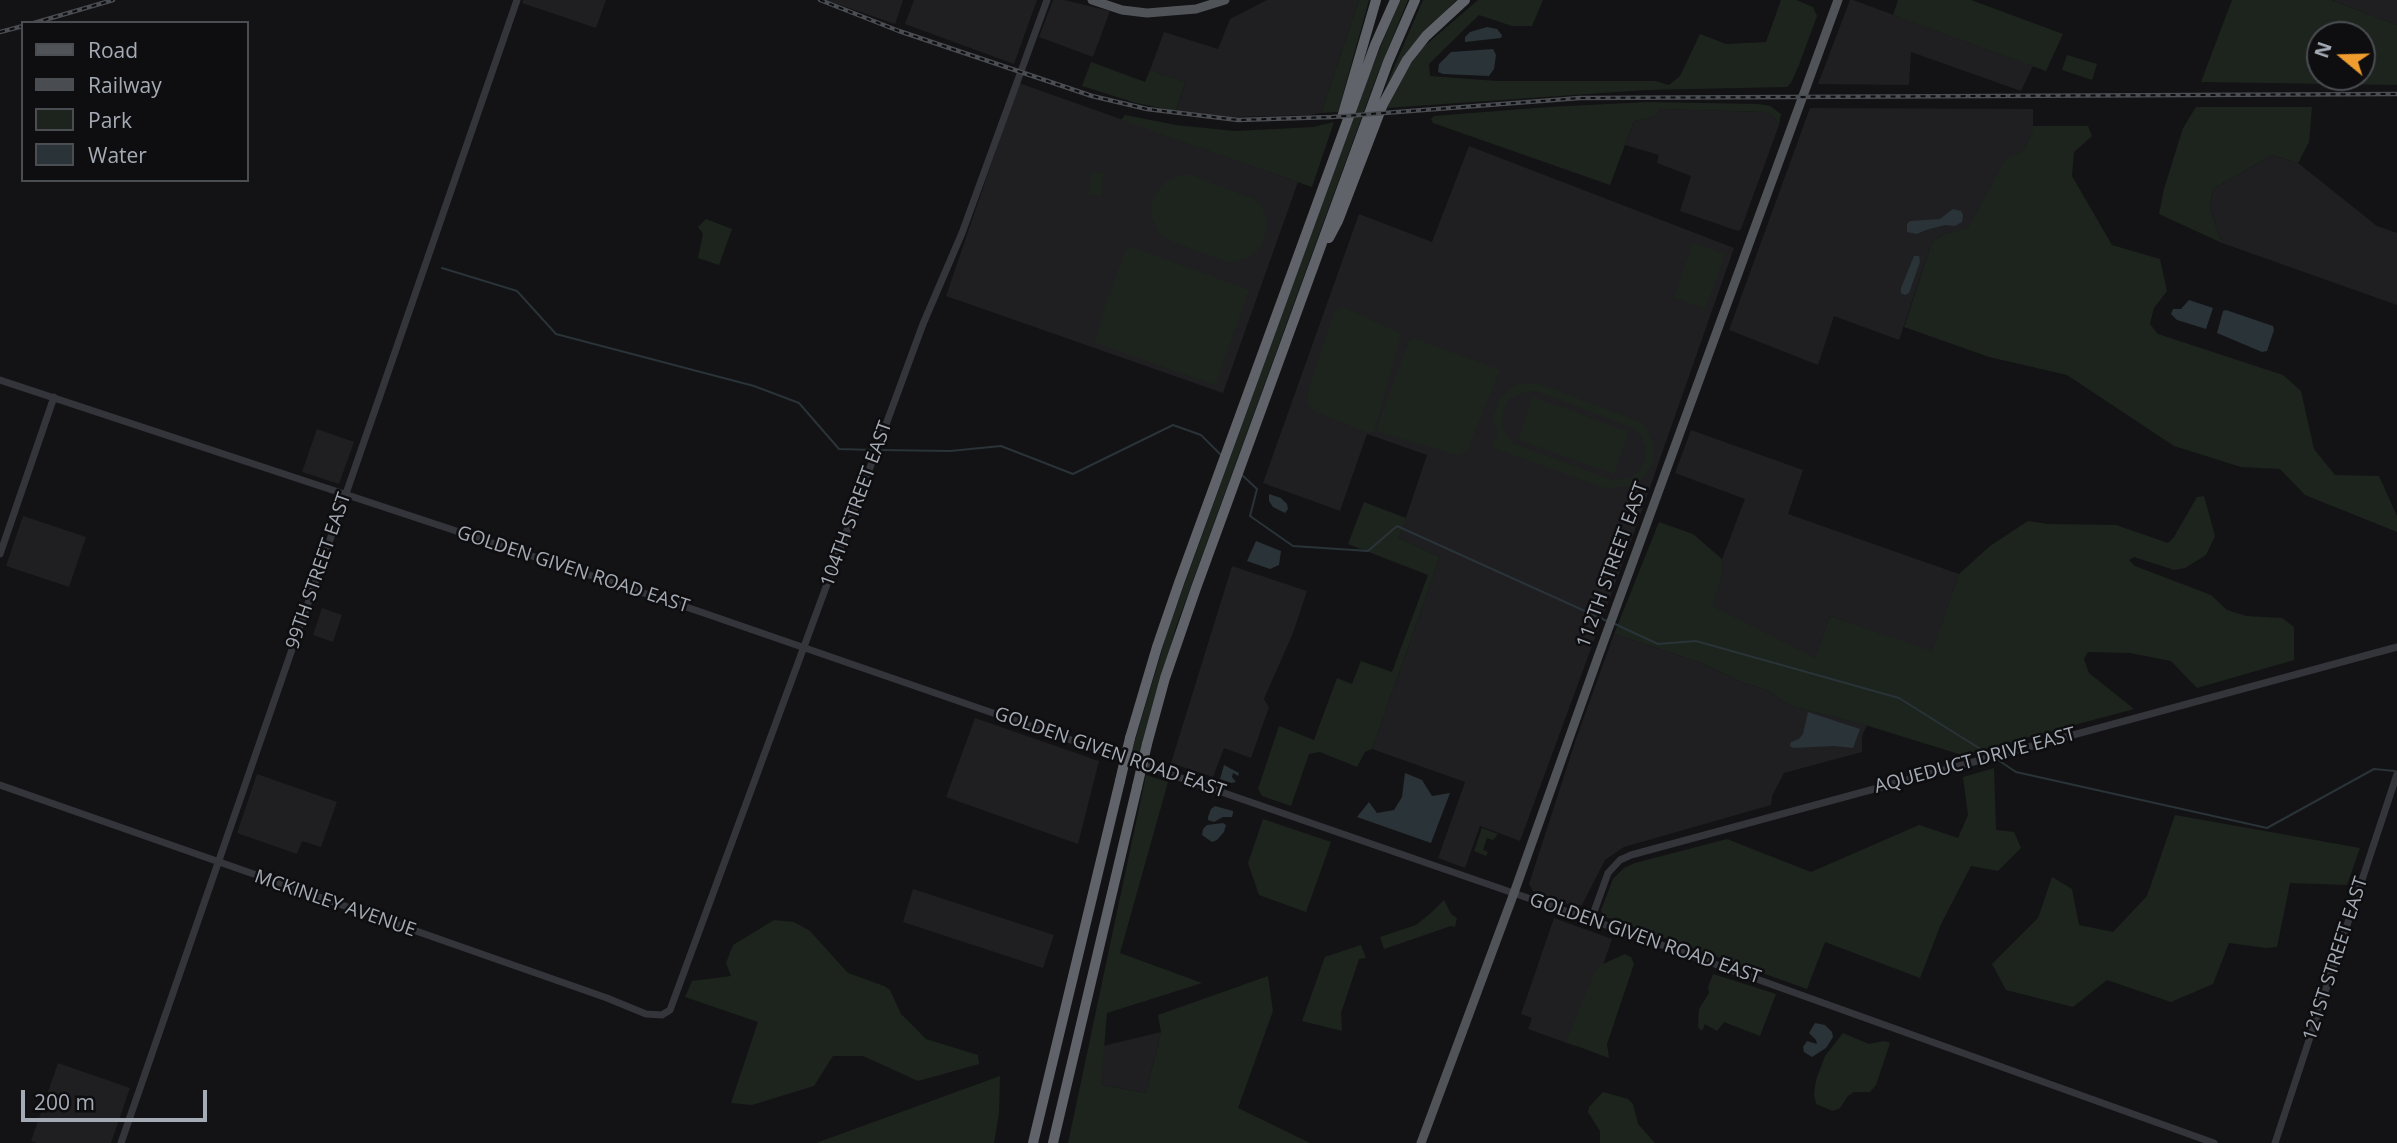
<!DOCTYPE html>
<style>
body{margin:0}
#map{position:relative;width:2397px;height:1143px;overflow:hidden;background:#131315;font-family:"Open Sans",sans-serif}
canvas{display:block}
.legend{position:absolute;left:21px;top:21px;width:228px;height:161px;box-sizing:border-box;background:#0e0e10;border:2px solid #4a4d52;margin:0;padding:9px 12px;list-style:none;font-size:21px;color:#a5abb5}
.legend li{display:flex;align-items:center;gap:14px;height:35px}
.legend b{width:35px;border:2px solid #4a4d52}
.north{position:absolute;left:2306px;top:21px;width:70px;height:70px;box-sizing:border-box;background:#0e0e10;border:2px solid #4a4d52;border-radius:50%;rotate:289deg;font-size:19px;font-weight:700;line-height:28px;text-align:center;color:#a5abb5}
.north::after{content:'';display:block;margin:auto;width:24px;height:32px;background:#f09d2f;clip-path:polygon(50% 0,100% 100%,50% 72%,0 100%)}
.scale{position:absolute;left:21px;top:1090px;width:186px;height:32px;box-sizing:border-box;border:4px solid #a5abb5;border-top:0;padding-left:9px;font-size:21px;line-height:24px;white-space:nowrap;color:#a5abb5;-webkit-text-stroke:5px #0e0e10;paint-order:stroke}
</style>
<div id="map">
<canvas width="2397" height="1143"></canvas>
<ul class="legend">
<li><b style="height:9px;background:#505358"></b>Road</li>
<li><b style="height:9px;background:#494c51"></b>Railway</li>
<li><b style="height:19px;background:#1d241d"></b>Park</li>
<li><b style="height:19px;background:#293338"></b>Water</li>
</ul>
<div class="north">N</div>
<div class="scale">200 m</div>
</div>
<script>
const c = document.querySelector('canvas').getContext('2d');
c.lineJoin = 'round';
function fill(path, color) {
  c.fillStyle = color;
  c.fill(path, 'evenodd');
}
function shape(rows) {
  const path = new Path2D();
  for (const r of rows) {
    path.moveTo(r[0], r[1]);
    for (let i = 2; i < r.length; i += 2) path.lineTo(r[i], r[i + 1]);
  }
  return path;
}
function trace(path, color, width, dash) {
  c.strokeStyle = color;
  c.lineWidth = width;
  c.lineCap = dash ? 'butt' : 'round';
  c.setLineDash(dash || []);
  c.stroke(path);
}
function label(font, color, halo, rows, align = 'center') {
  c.font = font + ' "Open Sans",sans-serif';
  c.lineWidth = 5;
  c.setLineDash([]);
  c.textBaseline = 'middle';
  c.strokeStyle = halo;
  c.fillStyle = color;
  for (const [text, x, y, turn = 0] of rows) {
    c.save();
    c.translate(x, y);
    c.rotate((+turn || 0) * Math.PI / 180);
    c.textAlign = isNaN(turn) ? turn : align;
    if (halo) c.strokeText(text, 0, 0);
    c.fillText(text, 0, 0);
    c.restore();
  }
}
fill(shape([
 [523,0,606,0,596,28,522,3],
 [826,0,903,0,895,24],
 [914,0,1037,0,1014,64,905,24],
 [1053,0,1064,0,1110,11,1093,57,1039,37],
 [1267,0,1359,0,1321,113,1309,115,1232,117,1176,111,1185,84,1150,70,1164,32,1218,49,1230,19],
 [1850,0,1853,0,2033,66,2021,91,1911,52,1909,85,1818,84],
 [2334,0,2397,0,2397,25,2334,1],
 [1019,83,1298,182,1223,393,946,296],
 [1810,108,2033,109,2033,131,2023,151,2005,161,1968,229,1944,234,1932,242,1899,340,1834,316,1818,365,1729,330],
 [1660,109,1767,112,1774,117,1779,125,1741,229,1738,231,1680,211,1691,176,1657,163,1659,155,1625,145,1634,121,1657,116],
 [1469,146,1734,248,1636,527,1520,841,1480,826,1465,868,1438,858,1465,782,1372,749,1440,557,1399,538,1427,455,1367,434,1340,511,1263,483,1359,214,1432,242],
 [2272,155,2298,163,2377,226,2397,233,2397,305,2222,243,2210,209,2213,189],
 [317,429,354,442,339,484,302,472],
 [1691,430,1803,470,1788,514,1959,574,1932,652,1830,616,1815,659,1711,606,1723,574,1722,559,1745,499,1675,473],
 [23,516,86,537,69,587,6,566],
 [1232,566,1307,591,1293,633,1264,699,1269,707,1251,758,1224,748,1213,777,1171,763],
 [322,608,342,615,333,642,313,635],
 [1614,634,1699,662,1744,683,1765,689,1791,706,1867,725,1862,736,1862,752,1784,773,1772,796,1771,805,1624,847,1605,860,1582,905,1572,906,1533,891,1529,884,1576,739],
 [975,718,1099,761,1078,844,946,797],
 [257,774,337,802,321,847,302,841,297,854,237,833],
 [913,889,1054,935,1043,968,903,922],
 [1554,918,1612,939,1575,1046,1528,1029,1532,1018,1521,1014],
 [1161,1032,1146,1093,1101,1085,1103,1046],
 [58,1063,130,1088,111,1143,37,1143,31,1141]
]), '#1f1f22');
fill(shape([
 [1359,0,1369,0,1338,112,1321,113],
 [1400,0,1408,0,1376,78,1176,627,1139,756,1131,754,1168,630,1364,87],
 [1423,0,1456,0,1408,51,1385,88],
 [1478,0,1543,0,1532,26,1512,26,1479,15,1429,64,1430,76,1497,81,1655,81,1669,85,1680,76,1700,34,1726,44,1766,42,1781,0,1796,0,1813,7,1817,16,1799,65,1791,83,1787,87,1646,90,1386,108,1402,77,1421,49],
 [1898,0,1971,0,2063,34,2046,71,1893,15],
 [2232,0,2331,0,2397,25,2397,85,2201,82],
 [2362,35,2362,77,2320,77,2320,35],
 [2067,55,2097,64,2092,80,2062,70],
 [1091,62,1145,82,1150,70,1185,83,1176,111,1136,103,1082,86],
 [1648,102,1758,104,1770,106,1781,114,1779,125,1774,117,1767,112,1660,109,1657,116,1634,121,1610,185,1433,123,1431,119,1434,116,1548,107],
 [2196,107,2312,107,2309,142,2298,163,2272,155,2213,189,2210,209,2222,243,2159,214,2164,189,2183,128],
 [1125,115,1176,125,1235,131,1313,127,1334,122,1312,187,1121,120],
 [2033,126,2088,126,2092,136,2074,152,2072,176,2112,245,2160,259,2167,291,2154,308,2150,324,2158,334,2283,375,2301,391,2314,449,2335,475,2379,476,2397,516,2397,532,2305,495,2280,469,2241,467,2174,446,2067,375,1989,357,1904,327,1932,242,1944,234,1968,228,2005,160,2023,151,2033,131],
 [1091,172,1103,173,1102,195,1089,195],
 [1182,175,1191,175,1253,199,1261,205,1266,218,1266,231,1263,243,1255,253,1247,258,1234,262,1224,261,1166,239,1159,232,1151,215,1153,198,1166,181],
 [706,219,732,229,719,265,698,258,703,234,698,227],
 [1693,243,1725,254,1705,309,1674,297],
 [1129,246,1249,290,1215,385,1095,343,1104,309,1123,256],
 [1343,307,1400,333,1400,338,1374,432,1366,432,1318,413,1307,405,1308,391,1335,312],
 [1414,338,1500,370,1467,450,1457,455,1376,431,1409,341],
 [1532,383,1543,385,1640,422,1648,431,1654,447,1652,464,1646,474,1638,482,1627,487,1604,488,1491,447,1495,438,1498,438,1493,418,1498,402,1510,389,1520,384],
 [1527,391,1540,392,1635,429,1641,435,1646,448,1646,457,1640,470,1629,478,1612,480,1512,443,1502,428,1503,410,1510,398],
 [1533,397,1629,432,1614,474,1518,440],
 [2204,496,2215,536,2206,555,2185,568,2174,570,2134,557,2129,560,2135,566,2211,595,2227,610,2246,616,2282,618,2294,627,2294,660,2197,688,2171,661,2130,653,2088,652,2084,659,2089,673,2134,709,1962,755,1862,724,1791,706,1765,689,1744,683,1699,662,1614,634,1659,522,1693,534,1722,559,1723,574,1712,606,1815,658,1830,616,1932,651,1959,574,1990,546,2028,521,2048,524,2116,525,2168,543,2174,537,2197,497],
 [1364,502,1406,518,1399,538,1440,557,1372,749,1365,752,1357,767,1320,752,1309,754,1291,806,1262,796,1258,789,1279,726,1314,740,1337,678,1352,684,1361,661,1392,672,1428,575,1348,544],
 [1994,768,1996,830,2014,832,2021,848,1998,871,1971,866,1941,924,1920,978,1825,942,1807,989,1603,916,1601,910,1613,879,1624,868,1635,863,1727,839,1811,872,1919,825,1958,838,1968,815,1963,777],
 [1146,775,1168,782,1120,953,1202,983,1107,1013,1101,1085,1146,1093,1161,1032,1158,1015,1268,976,1273,1011,1238,1108,1310,1143,1068,1143],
 [2175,815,2360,848,2347,885,2290,883,2277,947,2266,948,2229,943,2213,984,2171,1002,2107,980,2073,1007,2006,990,1992,964,2038,918,2052,877,2072,889,2079,925,2113,932,2147,896],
 [1263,819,1331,842,1306,912,1259,895,1248,863],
 [1482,828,1498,834,1493,840,1487,838,1483,850,1488,852,1486,856,1474,851],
 [1444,900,1451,914,1457,918,1455,927,1451,926,1384,949,1380,937,1416,925,1431,913],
 [774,920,794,922,810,931,848,973,884,986,890,990,901,1014,926,1039,978,1055,979,1064,918,1081,863,1056,833,1056,814,1086,752,1105,731,1103,758,1022,685,997,692,981,731,976,726,963,733,945],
 [1361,945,1366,958,1359,959,1341,1013,1342,1031,1302,1021,1325,957],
 [1625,954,1631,957,1634,964,1607,1044,1609,1058,1566,1042,1595,972,1603,964],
 [1713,974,1776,994,1760,1036,1724,1022,1717,1031,1705,1024,1702,1031,1698,1027,1699,1009,1709,993,1708,987],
 [1843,1033,1869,1044,1884,1041,1890,1043,1876,1085,1870,1092,1854,1092,1848,1096,1840,1108,1833,1111,1816,1104,1814,1094,1816,1080,1825,1056],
 [1000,1076,999,1113,994,1143,816,1143],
 [1603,1092,1628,1099,1633,1104,1638,1124,1655,1143,1600,1143,1600,1131,1588,1112,1589,1107]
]), '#1d241d');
fill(shape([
 [1487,27,1497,29,1502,35,1501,38,1465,42,1465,37,1470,32],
 [1493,49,1496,55,1494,69,1489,76,1443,74,1438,72,1439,64,1451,52],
 [1953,209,1961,211,1963,215,1962,222,1955,226,1945,225,1926,230,1917,234,1907,232,1907,224,1910,221,1940,219],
 [1914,256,1919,256,1920,262,1909,293,1905,295,1901,293,1901,288],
 [2189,300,2213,308,2206,329,2177,320,2171,314,2173,309,2181,309],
 [2226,310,2273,326,2274,330,2267,351,2262,352,2217,333,2223,311],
 [1269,494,1281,498,1287,504,1288,509,1285,513,1273,507,1269,501],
 [1256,541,1281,551,1279,565,1270,569,1247,561],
 [1808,712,1860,729,1853,748,1834,746,1793,748,1790,746,1791,742,1799,739,1803,734],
 [1224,765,1239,773,1238,776,1233,773,1232,777,1236,782,1231,783,1220,779],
 [1405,773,1422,780,1432,796,1450,793,1431,843,1357,817,1369,802,1377,813,1394,810,1402,797],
 [1215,806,1233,811,1233,813,1232,817,1223,817,1214,822,1208,820,1208,817,1211,809],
 [1223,823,1226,825,1224,832,1217,840,1212,842,1202,835,1203,829,1207,825],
 [1815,1023,1825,1025,1832,1032,1833,1037,1826,1048,1812,1057,1804,1052,1803,1047,1807,1041,1817,1044,1816,1040,1809,1033]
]), '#293338');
trace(shape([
 [442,268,517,291,556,334,754,386,799,403,839,449,874,450],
 [880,450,950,451,1001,446,1073,474,1173,425,1201,435,1222,456],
 [1241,474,1257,489,1250,516,1293,546,1368,551,1397,526,1607,621],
 [1615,624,1658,644,1696,641,1899,698,1990,755],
 [1995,758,2016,772,2267,828,2374,769,2395,771]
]), '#293338', 2);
trace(shape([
 [0,380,698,611,1603,924,2214,1143],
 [0,554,54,397],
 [0,785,607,998,646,1014,662,1015,670,1010,923,324,962,233,1047,0],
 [1591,920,1608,873,1620,860,1631,855,2397,647],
 [121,1143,517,0],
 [2275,1143,2397,774]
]), '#34353a', 7);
trace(shape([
 [1092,0,1122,10,1147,13,1196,9,1225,0],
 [1421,1143,1514,893,1598,657,1838,0]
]), '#505358', 9);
trace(shape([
 [1343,114,1376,0],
 [1329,238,1338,221,1383,104,1407,60,1426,36,1465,0],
 [1130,738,1157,647,1179,583,1375,45,1395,0],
 [1147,744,1165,678,1196,588,1388,62,1415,0],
 [1033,1143,1120,781],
 [1053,1143,1137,787]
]), '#60646a', 10);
const rail = shape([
 [820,0,899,31,1092,96,1147,109,1238,120,1332,117,1580,98,2397,94],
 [34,23,113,0],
 [0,32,23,26]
]);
trace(rail, '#494c51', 4.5);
trace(rail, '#0e0e10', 2, [5]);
trace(shape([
 [1120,781,1130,738],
 [1137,787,1147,744]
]), '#60646a', 10);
label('19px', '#a5abb5', '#0e0e10', [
 ["104TH STREET EAST",857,504,-70],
 ["112TH STREET EAST",1613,565,-70],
 ["GOLDEN GIVEN ROAD EAST",573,570,18],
 ["99TH STREET EAST",319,571,-71],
 ["GOLDEN GIVEN ROAD EAST",1110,753,19],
 ["AQUEDUCT DRIVE EAST",1975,761,-15],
 ["MCKINLEY AVENUE",335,904,19],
 ["GOLDEN GIVEN ROAD EAST",1645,939,19],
 ["121ST STREET EAST",2336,959,-72]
]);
</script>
